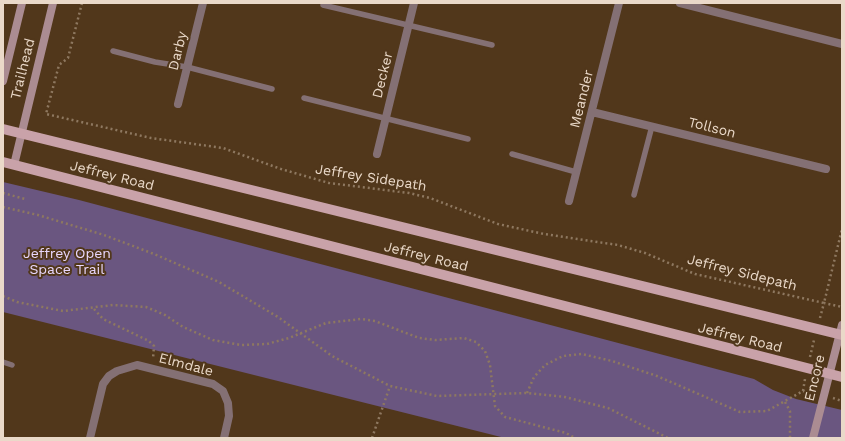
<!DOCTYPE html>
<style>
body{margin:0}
#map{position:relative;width:845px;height:441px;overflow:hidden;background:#51371b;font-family:"Work Sans",sans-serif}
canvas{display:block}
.frame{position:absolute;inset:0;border:4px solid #ead9c9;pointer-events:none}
</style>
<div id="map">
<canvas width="845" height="441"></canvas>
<div class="frame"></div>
</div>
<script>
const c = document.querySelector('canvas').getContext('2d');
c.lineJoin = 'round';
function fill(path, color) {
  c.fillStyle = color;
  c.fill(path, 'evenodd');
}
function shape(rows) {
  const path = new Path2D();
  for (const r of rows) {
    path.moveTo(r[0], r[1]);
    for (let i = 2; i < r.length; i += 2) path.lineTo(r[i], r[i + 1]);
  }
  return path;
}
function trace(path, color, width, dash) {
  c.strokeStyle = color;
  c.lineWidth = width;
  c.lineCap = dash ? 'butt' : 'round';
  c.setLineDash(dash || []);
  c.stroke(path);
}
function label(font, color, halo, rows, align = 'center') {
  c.font = font + ' "Work Sans",sans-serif';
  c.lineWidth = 4;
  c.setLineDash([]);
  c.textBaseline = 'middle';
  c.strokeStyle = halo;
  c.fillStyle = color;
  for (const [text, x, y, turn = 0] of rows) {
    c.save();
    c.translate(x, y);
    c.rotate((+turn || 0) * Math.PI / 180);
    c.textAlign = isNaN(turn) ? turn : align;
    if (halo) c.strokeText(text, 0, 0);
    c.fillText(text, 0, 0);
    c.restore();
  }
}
fill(shape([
 [3,182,79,200,754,379,773,390,796,399,842,410,842,438,505,438,3,312]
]), '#6a5680');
trace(shape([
 [82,3,68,58,59,65,46,114,151,138,223,148,281,169,329,183,409,193,430,198,498,224,544,234,618,245,645,253,695,274,824,303,842,229],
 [3,193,25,199],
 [3,207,38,215,104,235,154,254,219,282,278,317,332,356,390,386,437,396,527,393,565,397,608,408,668,438],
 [3,296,17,302,63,311,113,305,146,307,165,315,183,327,213,340,241,345,267,344,289,338,326,323,361,319,375,321,419,338,435,340,464,338,476,342,485,351,490,365,495,406,505,417,566,433,575,438],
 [94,309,103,319,149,341,154,346,153,359],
 [820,318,824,303,842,307],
 [810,357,814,340],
 [803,391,805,379],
 [803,391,814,394],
 [527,393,534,377,545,365,563,356,582,354,612,361,657,376,740,412,767,411,803,391],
 [833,398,842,401],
 [785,402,790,411,790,438],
 [372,438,390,386]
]), '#8e7860', 2.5, [2, 3]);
trace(shape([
 [323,5,492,45],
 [113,51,155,62,187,67,272,89],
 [304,98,468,139],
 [512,154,576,172],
 [634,195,652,126],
 [3,362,12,365]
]), '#847074', 5.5);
trace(shape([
 [680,3,842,44],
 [178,104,203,3],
 [592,112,826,169],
 [377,154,414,3],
 [569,201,619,3],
 [90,438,103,384,109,376,117,371,137,365,213,384,223,391,228,403,229,416,224,438]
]), '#847074', 8);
trace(shape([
 [3,81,22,3],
 [14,165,53,3],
 [813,438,842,325]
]), '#ab8c92', 8);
trace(shape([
 [3,129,842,335],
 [3,162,842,377]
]), '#c9a2a9', 10);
label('14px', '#ead9c9', '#51371b', [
 ["Darby",178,51,-76],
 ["Trailhead",23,69,-76],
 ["Decker",383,75,-76],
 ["Meander",582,99,-76],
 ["Tollson",712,128,14],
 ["Jeffrey Road",112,176,14],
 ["Jeffrey Sidepath",371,178,9],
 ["Jeffrey Road",426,257,14],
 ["Jeffrey Sidepath",742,273,14],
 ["Jeffrey Road",740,338,14],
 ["Elmdale",186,365,15],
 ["Encore",815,378,-76]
]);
label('14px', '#e8d7fd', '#51371b', [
 ["Jeffrey Open",67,254],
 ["Space Trail",67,270]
]);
</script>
